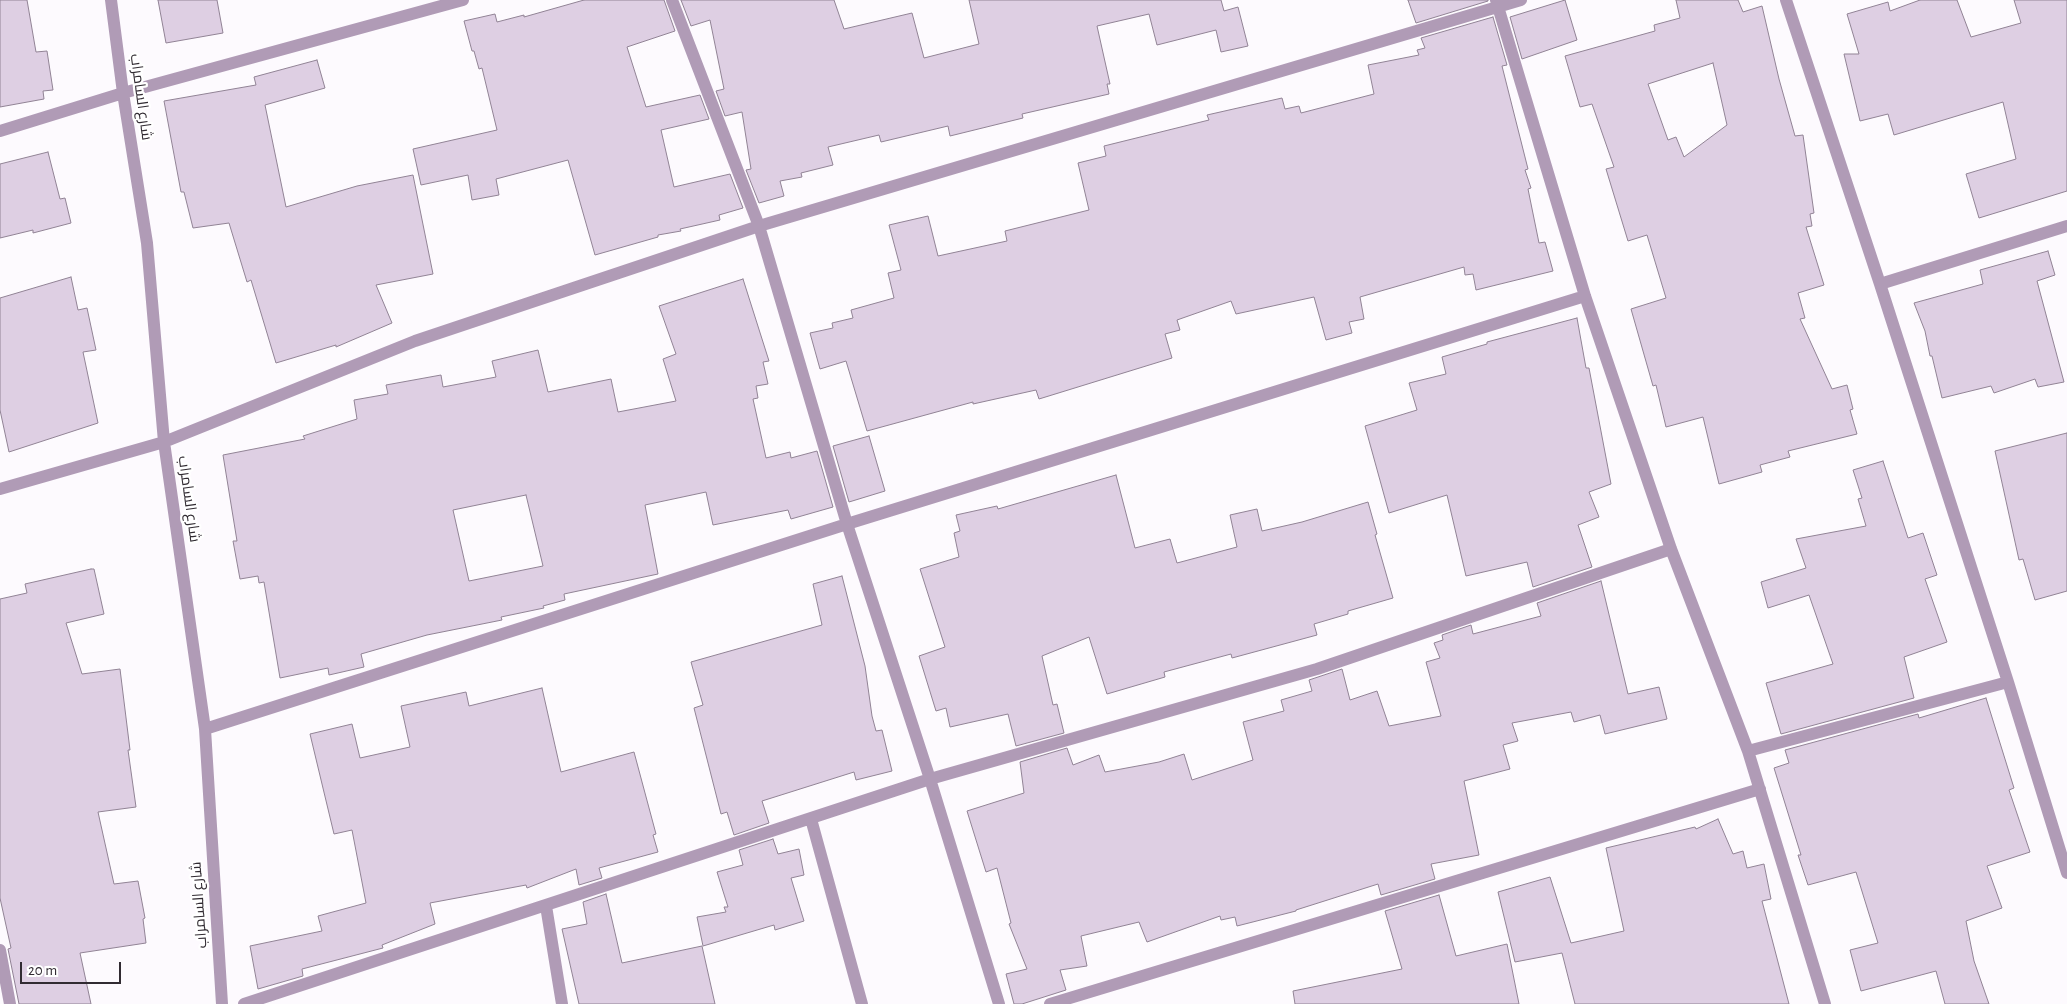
<!DOCTYPE html>
<meta charset="utf-8">
<style>
body{margin:0}
#map{position:relative;width:2067px;height:1004px;overflow:hidden;background:#fdfafe;font-family:"Alegreya Sans",sans-serif}
canvas{display:block}
.scale{position:absolute;left:20px;top:962px;width:101px;height:22px;box-sizing:border-box;border:2px solid #312b32;border-top:0;padding-left:6px;font-size:15px;line-height:18px;white-space:nowrap;color:#312b32;-webkit-text-stroke:4px #fff;paint-order:stroke}
</style>
<div id="map">
<canvas width="2067" height="1004"></canvas>
<div class="scale">20 m</div>
</div>
<script>
const c = document.querySelector('canvas').getContext('2d');
c.lineJoin = 'round';
function fill(path, color) {
  c.fillStyle = color;
  c.fill(path, 'evenodd');
}
function shape(rows) {
  const path = new Path2D();
  for (const r of rows) {
    path.moveTo(r[0], r[1]);
    for (let i = 2; i < r.length; i += 2) path.lineTo(r[i], r[i + 1]);
  }
  return path;
}
function trace(path, color, width, dash) {
  c.strokeStyle = color;
  c.lineWidth = width;
  c.lineCap = dash ? 'butt' : 'round';
  c.setLineDash(dash || []);
  c.stroke(path);
}
function label(font, color, halo, rows, align = 'center') {
  c.font = font + ' "Alegreya Sans",Cairo,sans-serif';
  c.lineWidth = 4.5;
  c.setLineDash([]);
  c.textBaseline = 'middle';
  c.strokeStyle = halo;
  c.fillStyle = color;
  for (const [text, x, y, turn = 0] of rows) {
    c.save();
    c.translate(x, y);
    c.rotate((+turn || 0) * Math.PI / 180);
    c.textAlign = isNaN(turn) ? turn : align;
    if (halo) c.strokeText(text, 0, 0);
    c.fillText(text, 0, 0);
    c.restore();
  }
}
const building = shape([
 [0,0,27,0,36,52,47,51,53,90,43,91,44,99,0,107,0,0],
 [158,0,217,0,223,33,166,43,158,0],
 [584,0,664,0,675,31,627,47,646,107,700,95,709,119,661,130,674,187,730,174,743,208,719,215,720,220,680,229,681,231,658,235,658,237,595,255,568,160,496,179,499,195,472,200,468,175,421,185,413,149,497,130,482,68,479,69,474,51,472,51,464,21,495,14,497,22,524,15,524,17,584,0],
 [681,0,834,0,844,29,912,13,924,58,979,44,969,0,1221,0,1224,11,1238,7,1248,46,1221,52,1216,30,1157,45,1149,14,1097,26,1110,84,1107,84,1109,94,1022,114,1023,118,950,136,948,126,881,142,879,135,828,147,833,165,801,173,802,177,780,181,784,196,759,203,746,170,751,169,742,112,725,116,716,91,724,89,710,20,691,26,681,0],
 [1408,0,1488,0,1488,1,1416,23,1408,0],
 [1565,0,1577,40,1522,59,1510,17,1565,0],
 [1676,0,1738,0,1743,12,1762,6,1779,79,1795,136,1803,135,1814,213,1810,214,1812,226,1806,227,1824,285,1798,293,1805,318,1800,319,1832,389,1847,385,1853,409,1850,410,1857,434,1788,451,1790,457,1760,465,1762,472,1719,484,1703,417,1666,427,1656,385,1653,386,1631,309,1666,298,1647,235,1628,241,1606,169,1614,167,1592,104,1580,107,1565,56,1655,31,1654,25,1680,18,1676,0],
 [1713,63,1727,125,1684,157,1676,137,1668,140,1648,84,1713,63],
 [1920,0,1957,0,1971,37,2021,23,2014,0,2067,0,2067,191,1979,218,1966,174,2016,159,2003,102,1894,135,1888,114,1860,121,1844,54,1859,54,1847,14,1888,2,1890,11,1920,0],
 [1493,17,1507,65,1502,66,1528,169,1525,170,1531,188,1528,189,1539,243,1545,242,1553,271,1476,290,1473,274,1465,275,1464,267,1360,297,1364,319,1349,322,1352,333,1326,340,1314,297,1236,314,1231,301,1177,320,1180,330,1165,334,1172,358,1039,399,1036,390,973,404,973,402,867,431,846,361,820,369,810,333,833,328,832,323,853,318,851,310,894,298,888,273,901,270,889,225,928,216,938,256,1007,241,1005,231,1089,210,1078,163,1106,156,1104,146,1209,120,1207,115,1282,98,1285,109,1299,106,1301,113,1374,94,1368,65,1419,55,1417,50,1425,48,1421,38,1493,17],
 [317,60,325,88,265,105,286,207,357,186,413,175,433,274,376,285,392,323,336,347,336,345,276,363,251,280,247,282,229,223,193,228,184,192,181,192,164,101,256,85,254,77,317,60],
 [48,152,60,199,65,198,71,223,33,233,33,230,0,238,0,164,48,152],
 [2048,251,2055,275,2037,281,2064,382,2038,387,2035,379,1994,393,1991,386,1942,398,1932,356,1930,356,1925,331,1914,303,1983,284,1980,270,2048,251],
 [71,277,78,310,87,308,96,350,83,352,98,423,9,452,0,410,0,298,71,277],
 [743,279,769,361,763,362,768,384,756,386,758,398,753,399,766,458,790,452,791,458,817,451,833,507,791,519,788,510,713,525,706,492,645,505,658,574,564,594,565,600,543,606,544,608,501,617,502,620,427,635,361,654,364,667,329,675,328,668,280,678,264,582,259,583,258,576,240,579,233,541,237,541,223,455,305,439,303,436,357,419,354,400,388,394,386,385,441,375,443,387,496,377,492,361,538,350,548,392,611,379,618,412,676,401,663,359,676,354,659,306,743,279],
 [526,495,543,566,469,581,453,510,526,495],
 [1577,318,1586,368,1589,368,1611,484,1589,492,1599,517,1578,525,1592,567,1533,587,1527,562,1466,576,1447,495,1389,513,1365,426,1417,410,1409,383,1446,374,1442,357,1487,344,1487,342,1577,318],
 [2067,433,2067,591,2035,600,2023,559,2019,560,1995,451,2067,433],
 [869,436,885,491,849,502,833,446,869,436],
 [1883,461,1908,538,1923,533,1937,575,1925,579,1947,642,1904,657,1914,698,1781,734,1766,683,1833,664,1809,595,1768,608,1761,582,1806,568,1796,539,1866,526,1858,499,1862,498,1853,470,1883,461],
 [1116,475,1135,548,1170,539,1177,563,1237,547,1230,515,1257,509,1262,531,1302,522,1368,502,1377,534,1375,535,1393,598,1348,611,1348,614,1314,624,1317,635,1232,658,1231,654,1164,672,1165,677,1107,694,1089,637,1042,656,1053,705,1057,704,1064,733,1016,746,1008,714,950,727,946,708,936,711,919,656,945,647,920,569,959,557,954,533,960,531,956,515,997,506,998,509,1116,475],
 [91,569,94,569,104,614,66,623,82,674,120,669,130,750,128,750,136,807,98,812,114,884,138,881,145,918,143,919,146,943,80,953,91,1004,19,1004,8,949,11,948,0,898,0,599,27,593,25,584,91,569],
 [842,576,865,666,872,716,876,731,882,730,892,771,856,780,854,772,762,801,769,823,734,835,727,812,721,814,694,708,703,705,691,662,822,625,813,584,842,576],
 [1601,581,1628,694,1659,687,1667,719,1605,734,1600,715,1574,722,1571,712,1512,723,1518,741,1503,745,1510,769,1464,781,1479,855,1431,864,1435,879,1381,895,1378,884,1296,910,1296,911,1237,926,1235,917,1221,920,1220,916,1147,942,1139,922,1081,936,1087,966,1060,970,1066,990,1022,1004,1014,1004,1006,974,1027,969,1009,924,1011,923,997,868,986,872,967,811,1024,793,1020,762,1067,748,1073,765,1099,755,1105,772,1159,762,1184,754,1192,780,1253,760,1243,722,1284,711,1281,700,1312,691,1309,680,1342,669,1350,700,1377,691,1389,726,1441,716,1426,662,1440,658,1434,643,1443,640,1442,635,1471,625,1473,634,1541,616,1537,603,1601,581],
 [542,688,561,772,634,752,656,834,653,835,658,852,599,868,602,878,579,885,576,869,527,888,526,885,430,903,435,924,382,945,383,948,302,969,303,976,258,989,250,946,322,931,318,916,366,903,352,830,334,834,310,734,352,724,360,758,410,747,401,706,466,692,469,706,542,688],
 [1986,698,2014,788,2009,790,2030,852,1987,866,2002,908,1966,921,1974,961,1989,1004,1945,1004,1936,971,1861,991,1850,950,1878,943,1856,872,1808,885,1798,855,1801,855,1774,768,1789,763,1785,750,1918,714,1919,718,1986,698],
 [1718,819,1733,854,1743,851,1747,868,1764,864,1771,899,1762,901,1789,1004,1575,1004,1562,953,1515,962,1498,892,1550,877,1571,943,1624,931,1606,848,1695,827,1696,829,1718,819],
 [773,839,778,854,799,849,804,875,791,878,804,921,775,930,774,925,703,946,697,917,726,912,724,907,728,907,717,872,743,865,739,850,773,839],
 [606,894,622,963,702,946,715,1004,579,1004,562,929,587,924,583,902,606,894],
 [1439,895,1456,956,1507,944,1519,1004,1295,1004,1293,991,1402,969,1385,911,1439,895]
]);
fill(building, '#decfe3');
trace(building, '#918395', 1);
trace(shape([
 [111,0,123,93,147,243,164,442,205,729,222,1004],
 [672,0,759,226,847,524,930,779,999,1004],
 [1496,0,1585,296,1671,549,1748,751,1825,1004],
 [1786,0,1880,284,2008,682,2067,873],
 [0,131,123,93,463,0],
 [1880,284,2067,226],
 [0,489,164,442,415,341,759,226,1521,0],
 [205,729,847,524,1585,296],
 [1748,751,2008,682],
 [811,819,862,1004],
 [546,906,562,1004],
 [0,950,10,1004],
 [244,1004,930,779,1317,669,1671,549],
 [1050,1004,1760,789]
]), '#b09bb6', 12);
label('15px', '#312b32', '#fff', [
 ["شارع السامراب",141,97,82],
 ["شارع السامراب",189,499,82],
 ["شارع السامراب",199,905,-94]
]);
</script>
